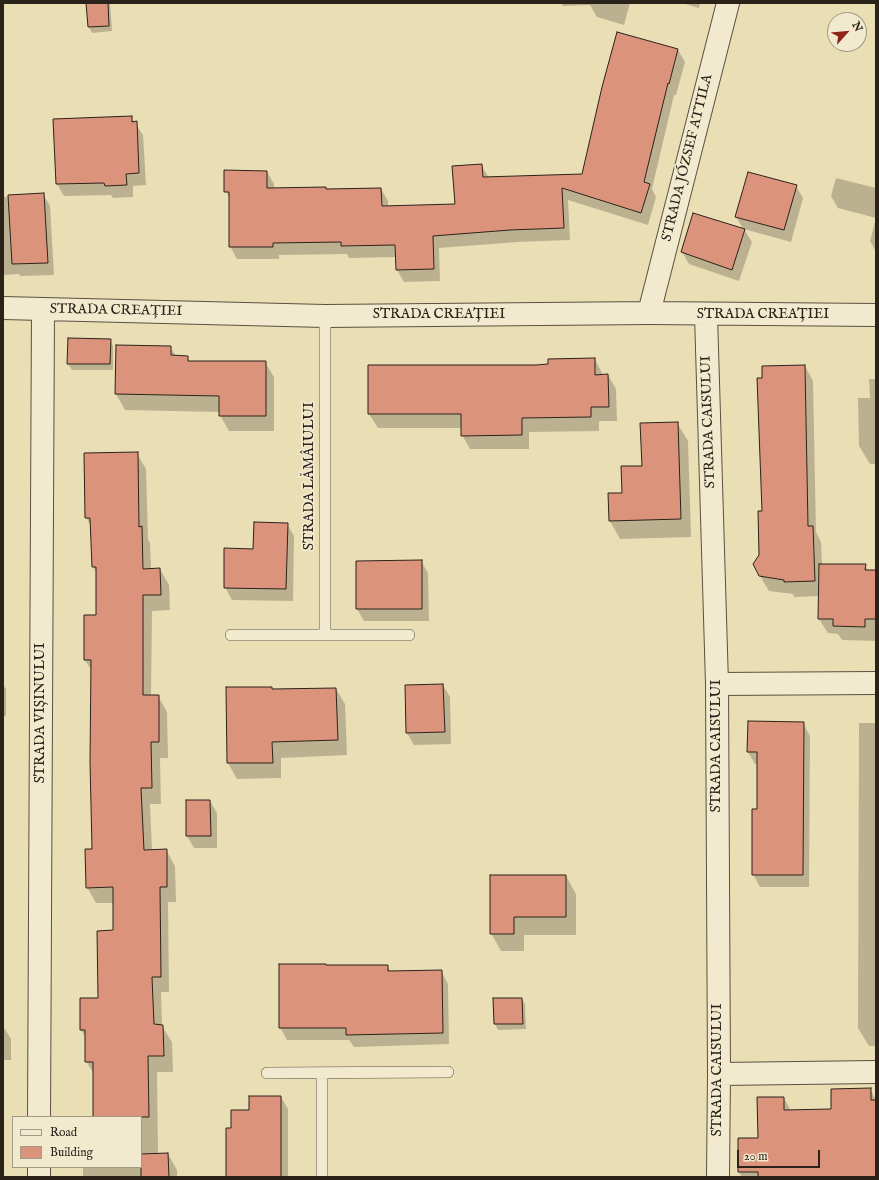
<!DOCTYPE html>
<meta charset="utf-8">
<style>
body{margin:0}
#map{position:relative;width:879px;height:1180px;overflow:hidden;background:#eadeb5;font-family:"IM FELL English",serif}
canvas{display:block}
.frame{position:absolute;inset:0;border:4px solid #2b2219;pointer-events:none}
.legend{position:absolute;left:12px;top:1116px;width:130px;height:52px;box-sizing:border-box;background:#f1eacf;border:1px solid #a29a86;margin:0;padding:5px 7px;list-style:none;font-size:12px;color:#2b2219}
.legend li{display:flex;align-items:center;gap:8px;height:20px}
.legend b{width:20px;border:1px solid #a29a86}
.north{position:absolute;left:827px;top:12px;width:40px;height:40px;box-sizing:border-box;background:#f1eacf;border:1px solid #a29a86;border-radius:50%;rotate:63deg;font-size:11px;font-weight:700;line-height:16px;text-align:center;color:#2b2219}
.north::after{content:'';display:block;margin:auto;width:14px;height:18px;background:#8f2418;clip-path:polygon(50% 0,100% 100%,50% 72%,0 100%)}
.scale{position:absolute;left:737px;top:1150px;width:83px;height:18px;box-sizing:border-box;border:2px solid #2b2219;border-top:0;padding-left:5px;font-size:12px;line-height:14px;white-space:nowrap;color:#2b2219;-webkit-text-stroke:3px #f1eacf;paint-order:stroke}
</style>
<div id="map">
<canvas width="879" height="1180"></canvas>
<div class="frame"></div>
<ul class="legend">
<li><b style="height:5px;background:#f1eacf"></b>Road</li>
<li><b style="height:11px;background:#dc937c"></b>Building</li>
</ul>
<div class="north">N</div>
<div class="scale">20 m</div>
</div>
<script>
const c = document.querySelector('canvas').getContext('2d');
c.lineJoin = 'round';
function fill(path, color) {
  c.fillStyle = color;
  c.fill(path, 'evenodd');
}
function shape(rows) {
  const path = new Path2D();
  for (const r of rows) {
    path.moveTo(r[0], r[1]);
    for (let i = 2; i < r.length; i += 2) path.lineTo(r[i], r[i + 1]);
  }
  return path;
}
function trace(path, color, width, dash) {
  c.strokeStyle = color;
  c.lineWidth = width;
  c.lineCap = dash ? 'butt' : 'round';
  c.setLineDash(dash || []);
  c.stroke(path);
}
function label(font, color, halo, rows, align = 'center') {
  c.font = font + ' "IM FELL English",serif';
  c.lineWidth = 3.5;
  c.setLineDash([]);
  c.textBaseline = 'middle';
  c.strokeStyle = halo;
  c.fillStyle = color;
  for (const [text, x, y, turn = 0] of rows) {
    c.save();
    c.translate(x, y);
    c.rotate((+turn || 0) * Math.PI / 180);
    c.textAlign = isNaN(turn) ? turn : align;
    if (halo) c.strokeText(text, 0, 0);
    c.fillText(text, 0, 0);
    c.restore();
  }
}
fill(shape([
 [87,3,110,3,112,31,92,33,89,27],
 [561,3,630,3,624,25,597,17,590,5,563,6],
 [682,3,700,3,699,8],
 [678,50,685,62,676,95,674,95,652,189,656,197,648,225,568,200,570,240,518,242,439,248,440,281,404,282,397,270,397,257,349,258,347,254,279,255,279,259,237,259,230,246,230,200,226,191,267,172,274,184,274,189,326,188,327,190,381,189,388,201,388,207,456,204,481,165,489,178,582,175],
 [131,117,143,135,146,185,133,186,133,197,113,198,111,195,64,196,57,184,54,120],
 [836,178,876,188,876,252,870,241,876,218,838,208,831,196],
 [796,186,803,198,791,242,744,229,752,242,739,281,689,264,682,252,744,230,736,217],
 [43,194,50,206,54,275,20,276,19,274,3,275,3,197],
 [110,340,113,346,113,370,72,370,68,364],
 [170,347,176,356,187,356,190,362,265,362,274,377,274,431,229,431,220,415,220,412,125,410,116,394],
 [595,359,603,375,608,375,616,389,617,421,599,421,599,431,529,432,529,449,470,449,462,435,462,428,378,428,369,414,369,366,536,366],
 [805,366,813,381,816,532,821,542,822,565,865,565,868,571,876,571,876,641,842,640,838,634,828,633,819,619,819,596,794,597,793,594,769,591,760,576,763,512,758,379,763,379],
 [869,379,876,379,876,464,870,464,859,446,858,398,870,398],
 [677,423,688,441,691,537,620,539,610,521,623,494],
 [137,454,146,469,148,539,150,543,151,569,160,569,169,585,170,610,152,611,151,696,158,696,167,712,168,758,160,758,161,804,150,804,152,850,166,850,175,866,176,902,168,902,169,992,161,992,162,1026,172,1042,173,1072,157,1072,158,1154,168,1154,177,1170,177,1177,83,1177,83,1167,141,1167,141,1117,94,1117,94,1074,86,1061,86,1038,81,1030,99,999,114,931,114,903,96,903,87,887,93,850,92,671,85,660,85,616,97,616,97,574,93,567,92,528,86,517],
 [287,524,294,536,293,601,232,600,225,587,254,550],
 [421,561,428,573,429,621,364,621,357,609,357,562],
 [3,684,6,689,6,716,3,717],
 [443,685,450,697,451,744,414,745,407,733],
 [271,688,273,690,336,689,345,704,347,755,281,758,281,778,237,779,228,763],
 [803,723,810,736,809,887,760,887,753,874,758,810,758,764,755,764,748,752],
 [859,723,876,723,876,1046,869,1046,858,1028],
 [210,801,217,813,217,848,194,848,187,836],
 [566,876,576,894,576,935,524,935,524,951,501,951,491,933],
 [327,966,387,966,391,972,441,971,448,984,449,1044,354,1047,349,1040,287,1040,280,1027],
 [522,999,525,1004,526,1029,498,1030,495,1024],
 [3,1026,11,1039,11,1060,3,1060],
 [870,1089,876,1100,876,1177,742,1177,739,1172,784,1098,791,1111,832,1110],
 [281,1097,288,1109,288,1177,227,1177,232,1129,250,1111]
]), '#0003');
const building = shape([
 [86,3,108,3,109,26,88,27,86,3],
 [617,32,678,49,669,84,668,83,644,182,650,184,641,213,562,188,564,228,510,230,433,236,434,269,396,270,395,245,341,246,341,242,273,243,273,247,229,247,229,192,224,192,224,170,267,171,267,188,326,187,326,189,381,188,382,206,455,204,452,166,482,164,483,177,582,174,602,87,617,32],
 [132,116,132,122,137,121,139,173,126,174,127,185,105,186,104,183,56,184,53,119,132,116],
 [748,172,797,185,784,230,735,217,748,172],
 [44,193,48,263,12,264,8,195,44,193],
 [693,213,745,229,732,270,681,252,693,213],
 [68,338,111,339,110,364,67,364,68,338],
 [116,345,171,346,171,355,188,356,188,361,266,361,266,416,219,416,219,396,115,394,116,345],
 [595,358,595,375,608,374,609,407,591,407,591,417,522,418,522,435,461,436,461,414,368,414,368,365,536,365,548,364,548,359,595,358],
 [805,365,808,526,813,526,815,581,784,582,784,580,759,576,753,564,759,555,758,511,762,511,757,378,762,378,762,366,805,365],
 [678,422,681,519,609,521,608,493,622,493,621,466,642,466,640,423,678,422],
 [138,452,139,527,142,526,143,569,160,568,161,595,143,595,143,695,159,695,159,742,151,742,152,788,141,788,144,850,167,849,167,887,160,887,161,977,152,977,154,1024,163,1025,164,1056,148,1056,149,1117,93,1117,93,1062,85,1062,85,1030,80,1030,80,998,98,998,97,931,113,930,113,887,86,888,85,849,92,849,90,762,91,660,84,660,84,615,96,615,96,567,92,567,90,518,85,518,84,453,138,452],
 [254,522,288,523,286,589,224,588,224,548,253,549,254,522],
 [422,560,422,609,356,609,356,561,422,560],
 [819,564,866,564,865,570,876,570,876,619,865,619,865,627,833,626,833,619,818,619,819,564],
 [443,684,445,732,406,733,405,685,443,684],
 [226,687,272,687,272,689,336,688,338,740,272,742,273,763,227,763,226,687],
 [748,721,804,722,803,875,752,875,752,809,757,809,757,752,747,752,748,721],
 [186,800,210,800,211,836,186,836,186,800],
 [490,875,566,875,566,917,514,917,514,934,490,934,490,875],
 [279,964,326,964,326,965,388,965,388,971,442,970,443,1033,346,1035,346,1028,279,1028,279,964],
 [493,998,522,998,523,1024,494,1024,493,998],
 [871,1088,871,1100,876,1100,876,1177,758,1177,758,1172,738,1172,738,1138,758,1138,757,1097,784,1097,784,1110,831,1109,831,1089,871,1088],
 [249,1096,281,1096,281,1177,226,1177,226,1128,231,1128,231,1110,249,1110,249,1096],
 [168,1153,169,1177,141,1177,141,1154,168,1153]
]);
fill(building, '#dc937c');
trace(building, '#2b2219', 1);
const service = shape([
 [325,316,325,635],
 [231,635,409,635],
 [267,1073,448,1072],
 [322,1073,322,1177]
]);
const minor = shape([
 [3,308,325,316,649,313,876,315],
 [649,313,728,3],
 [706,315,717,684,719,1074,718,1177],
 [717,684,876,683],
 [719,1074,876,1072],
 [39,1117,43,309],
 [39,1177,39,1167]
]);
trace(service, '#5b5140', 12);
trace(minor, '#5b5140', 24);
trace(service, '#f1eacf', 11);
trace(minor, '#f1eacf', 22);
label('14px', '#2b2219', '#f1eacf', [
 ["STRADA JÓZSEF ATTILA",688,158,-76],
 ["STRADA CREAȚIEI",116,311,1],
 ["STRADA CREAȚIEI",439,315],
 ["STRADA CREAȚIEI",763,315],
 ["STRADA CAISULUI",709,422,-92],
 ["STRADA LĂMÂIULUI",310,476,-90],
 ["STRADA VIȘINULUI",41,713,-90],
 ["STRADA CAISULUI",717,746,-90],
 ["STRADA CAISULUI",718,1070,-90]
]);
</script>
